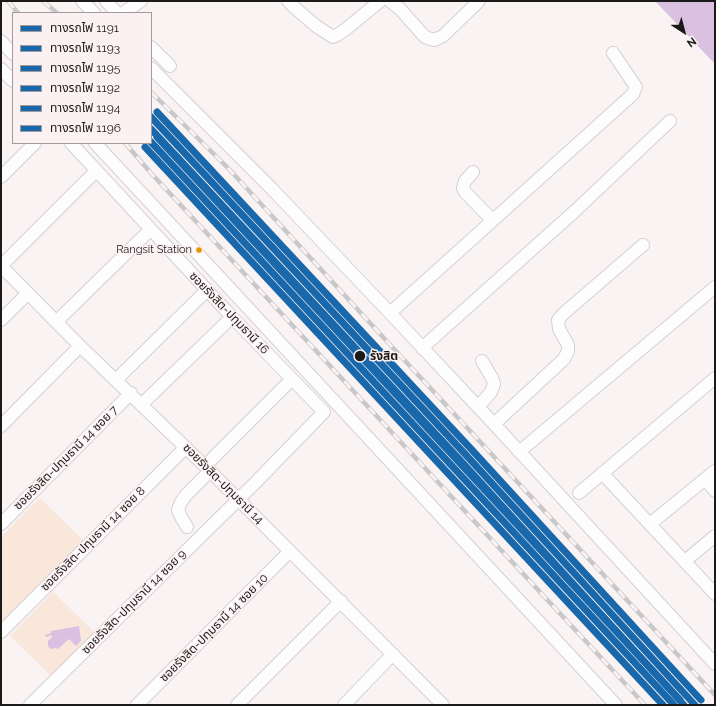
<!DOCTYPE html>
<meta charset="utf-8">
<style>
body{margin:0}
#map{position:relative;width:716px;height:706px;overflow:hidden;background:#f9f3f4;font-family:Raleway,"Noto Sans Thai",sans-serif}
canvas{display:block}
.frame{position:absolute;inset:0;border:2px solid #1c1919;pointer-events:none}
.legend{position:absolute;left:12px;top:12px;width:140px;height:132px;box-sizing:border-box;background:#fbf1f2;border:1px solid #a29b9b;margin:0;padding:5px 7px;list-style:none;font-size:12px;color:#1c1919}
.legend li{display:flex;align-items:center;gap:8px;height:20px}
.legend b{width:20px;border:1px solid #a29b9b}
.north{position:absolute;left:664px;top:12px;width:40px;height:40px;-webkit-text-stroke:3px #fbf1f2;paint-order:stroke;rotate:144deg;font-size:11px;font-weight:700;line-height:16px;text-align:center;color:#1c1919}
.north::after{content:'';display:block;margin:auto;width:14px;height:18px;background:#1c1919;clip-path:polygon(50% 0,100% 100%,50% 72%,0 100%)}
</style>
<div id="map">
<canvas width="716" height="706"></canvas>
<div class="frame"></div>
<ul class="legend">
<li><b style="height:5px;background:#1968ab"></b>ทางรถไฟ 1191</li>
<li><b style="height:5px;background:#1968ab"></b>ทางรถไฟ 1193</li>
<li><b style="height:5px;background:#1968ab"></b>ทางรถไฟ 1195</li>
<li><b style="height:5px;background:#1968ab"></b>ทางรถไฟ 1192</li>
<li><b style="height:5px;background:#1968ab"></b>ทางรถไฟ 1194</li>
<li><b style="height:5px;background:#1968ab"></b>ทางรถไฟ 1196</li>
</ul>
<div class="north">N</div>
</div>
<script>
const c = document.querySelector('canvas').getContext('2d');
c.lineJoin = 'round';
function fill(path, color) {
  c.fillStyle = color;
  c.fill(path, 'evenodd');
}
function shape(rows) {
  const path = new Path2D();
  for (const r of rows) {
    path.moveTo(r[0], r[1]);
    for (let i = 2; i < r.length; i += 2) path.lineTo(r[i], r[i + 1]);
  }
  return path;
}
function trace(path, color, width, dash) {
  c.strokeStyle = color;
  c.lineWidth = width;
  c.lineCap = dash ? 'butt' : 'round';
  c.setLineDash(dash || []);
  c.stroke(path);
}
function label(font, color, halo, rows, align = 'center') {
  c.font = font + ' Raleway,"Noto Sans Thai",sans-serif';
  c.lineWidth = 3;
  c.setLineDash([]);
  c.textBaseline = 'middle';
  c.strokeStyle = halo;
  c.fillStyle = color;
  for (const [text, x, y, turn = 0] of rows) {
    c.save();
    c.translate(x, y);
    c.rotate((+turn || 0) * Math.PI / 180);
    c.textAlign = isNaN(turn) ? turn : align;
    if (halo) c.strokeText(text, 0, 0);
    c.fillText(text, 0, 0);
    c.restore();
  }
}
fill(shape([
 [40,498,84,541,1,625,1,537],
 [53,592,96,634,53,678,10,636]
]), '#f8e7da');
fill(shape([
 [655,1,715,1,715,64],
 [79,626,81,641,76,646,69,639,58,649,56,648,51,649,48,646,48,641,52,637,51,635,46,637,45,635,51,633,51,631]
]), '#dac1e1');
const street = shape([
 [82,1,94,13],
 [106,1,117,13],
 [288,1,295,8,316,26,333,37,337,35,346,29,380,1],
 [390,1,400,9,425,37,434,40,443,36,479,1],
 [123,13,141,1],
 [1,41,13,54],
 [151,47,170,66],
 [151,68,272,189,390,313,494,424,715,664],
 [1,69,13,81],
 [95,143,616,705],
 [96,171,1,266,80,346,210,471,443,705],
 [473,172,465,181,463,188,465,192,492,220],
 [1,177,35,143],
 [390,313,633,94,636,87,613,53],
 [1,320,28,293],
 [56,322,150,230],
 [422,348,575,211,670,121],
 [116,380,207,290],
 [142,404,232,317],
 [478,407,491,392,494,384,492,378,482,361],
 [494,424,564,359,568,351,568,345,559,329,558,320,563,314,643,245],
 [1,426,80,346],
 [519,452,715,287],
 [205,466,292,379],
 [602,473,715,594],
 [705,479,715,491],
 [579,493,715,378],
 [1,524,131,393],
 [650,524,715,471],
 [187,527,181,517,178,510,181,502,186,495,210,471],
 [685,561,715,536],
 [1,632,186,447],
 [30,705,255,483,324,412,232,317,71,143],
 [137,705,290,551],
 [237,705,341,601],
 [344,705,393,654]
]);
trace(street, '#d5d0d1', 14);
trace(street, '#fefdfd', 12);
const rail = shape([
 [8,1,18,13],
 [43,1,57,13],
 [151,92,229,169,382,336,715,695],
 [125,143,150,172,645,705]
]);
trace(rail, '#c9c8c8', 4.5);
trace(rail, '#fbf1f2', 3, [9]);
trace(shape([
 [151,117,466,455,695,705]
]), '#1968ab', 7);
trace(shape([
 [151,129,460,460,684,705]
]), '#1968ab', 7);
trace(shape([
 [157,112,472,450,701,700]
]), '#1968ab', 7);
trace(shape([
 [151,142,674,705]
]), '#1968ab', 7);
trace(shape([
 [145,147,663,705]
]), '#1968ab', 7);
trace(shape([
 [157,137,680,700]
]), '#1968ab', 7);
for (const [x, y, r, color] of [
 [199,250,3.5,"#e19802"],
 [360,356,6,"#1c1919"]
]) {
  const dot = new Path2D();
  dot.arc(x, y, r, 0, 2 * Math.PI);
  c.fillStyle = color;
  c.fill(dot);
  trace(dot, '#fbf1f2', 1.5);
}
label('11px', '#1c1919', '#fbf1f2', [
 ["Rangsit Station",192,250]
], 'right');
label('12px', '#1c1919', '#fbf1f2', [
 ["ซอยรังสิต-ปทุมธานี 16",229,313,46],
 ["ซอยรังสิต-ปทุมธานี 14 ซอย 7",66,458,-45],
 ["ซอยรังสิต-ปทุมธานี 14",223,484,45],
 ["ซอยรังสิต-ปทุมธานี 14 ซอย 8",93,539,-45],
 ["ซอยรังสิต-ปทุมธานี 14 ซอย 9",134,602,-45],
 ["ซอยรังสิต-ปทุมธานี 14 ซอย 10",214,628,-45]
]);
label('bold 12px', '#1c1919', '#fbf1f2', [
 ["รังสิต",370,356]
], 'left');
</script>
